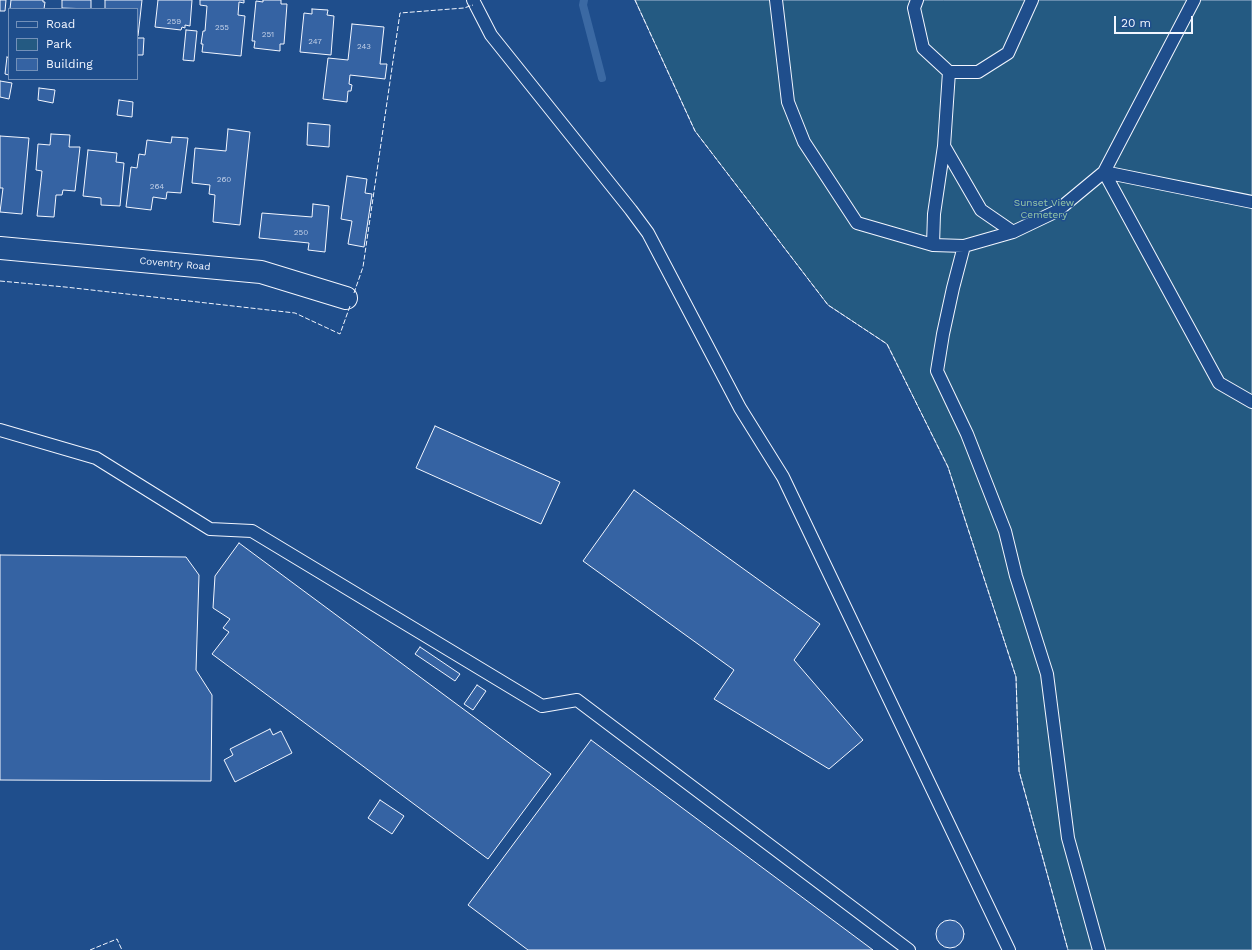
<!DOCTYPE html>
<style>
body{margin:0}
#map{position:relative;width:1252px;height:950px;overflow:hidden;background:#1f4e8c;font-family:"Work Sans",sans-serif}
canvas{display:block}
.legend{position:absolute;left:8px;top:8px;width:130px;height:72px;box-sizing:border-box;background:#1f4e8c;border:1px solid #7391ba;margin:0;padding:5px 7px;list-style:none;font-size:12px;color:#f2f6ff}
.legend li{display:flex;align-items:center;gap:8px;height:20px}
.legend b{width:20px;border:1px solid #7391ba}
.scale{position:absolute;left:1114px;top:16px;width:79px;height:18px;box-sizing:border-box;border:2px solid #f2f6ff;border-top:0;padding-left:5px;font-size:12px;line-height:14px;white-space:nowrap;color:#f2f6ff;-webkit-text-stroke:3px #1f4e8c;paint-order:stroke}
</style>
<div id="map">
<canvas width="1252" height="950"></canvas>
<ul class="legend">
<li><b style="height:5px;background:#1f4e8c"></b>Road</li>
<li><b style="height:11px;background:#245a82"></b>Park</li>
<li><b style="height:11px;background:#3563a3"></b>Building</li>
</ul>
<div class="scale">20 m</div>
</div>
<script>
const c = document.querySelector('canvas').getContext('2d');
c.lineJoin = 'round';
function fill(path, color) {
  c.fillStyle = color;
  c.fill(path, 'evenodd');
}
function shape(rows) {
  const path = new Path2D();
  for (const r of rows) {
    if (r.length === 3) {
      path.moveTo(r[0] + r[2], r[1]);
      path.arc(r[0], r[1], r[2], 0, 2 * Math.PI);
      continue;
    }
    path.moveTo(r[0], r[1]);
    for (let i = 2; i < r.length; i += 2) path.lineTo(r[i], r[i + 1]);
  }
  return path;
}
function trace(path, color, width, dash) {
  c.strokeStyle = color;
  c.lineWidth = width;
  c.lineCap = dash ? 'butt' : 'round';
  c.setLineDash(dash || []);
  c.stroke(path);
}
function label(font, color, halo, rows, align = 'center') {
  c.font = font + ' "Work Sans",sans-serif';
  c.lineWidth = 3;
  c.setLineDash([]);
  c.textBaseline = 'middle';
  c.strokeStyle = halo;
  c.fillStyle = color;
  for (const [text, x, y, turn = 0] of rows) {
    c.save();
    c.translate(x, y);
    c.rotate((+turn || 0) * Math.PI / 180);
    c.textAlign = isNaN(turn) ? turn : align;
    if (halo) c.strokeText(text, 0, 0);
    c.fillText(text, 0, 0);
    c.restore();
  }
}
const green = shape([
 [635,0,1252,0,1252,950,1068,950,1019,771,1016,677,948,467,887,344,828,305,695,131,635,0]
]);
fill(green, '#245a82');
trace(green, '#a8bbd7', 1);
trace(shape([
 [584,0,583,5,602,78]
]), '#3b69a3', 8);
const building = shape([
 [0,0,6,0,5,11,0,11,0,0],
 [11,0,43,0,43,2,45,2,44,9,10,9,11,0],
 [62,0,91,0,91,9,62,8,62,0],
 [105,0,142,0,138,36,137,36,137,9,105,9,105,0],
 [158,0,192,0,190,26,185,25,185,28,182,27,181,30,155,27,158,0],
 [200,0,244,0,244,3,239,2,238,15,245,16,241,56,202,52,203,44,201,44,203,31,205,31,207,6,200,5,200,0],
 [263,0,281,0,281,4,287,4,284,44,280,44,280,51,254,48,255,41,252,41,256,1,263,2,263,0],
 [312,9,328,10,327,15,334,16,331,55,300,52,304,13,312,14,312,9],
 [352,24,384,27,380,64,387,64,385,79,350,75,349,84,352,85,351,91,348,91,347,102,323,99,328,58,348,60,352,24],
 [186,30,197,31,194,61,183,60,186,30],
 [137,38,144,38,143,55,137,55,137,38],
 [7,57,9,58,9,75,5,74,7,57],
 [0,81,12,83,9,99,0,97,0,81],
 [39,88,55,90,53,103,38,100,39,88],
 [119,100,133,102,132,117,117,115,119,100],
 [308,123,330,125,329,147,307,145,308,123],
 [228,129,250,132,240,225,213,222,215,195,209,194,210,185,192,183,195,148,226,151,228,129],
 [51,134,70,135,69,147,80,147,75,191,63,190,62,195,56,195,54,217,37,216,42,171,36,170,38,144,50,145,51,134],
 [0,136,29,138,22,214,0,212,3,188,0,188,0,136],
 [172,137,188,138,181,193,167,192,166,199,153,197,151,210,126,207,131,167,137,168,139,154,145,155,147,140,171,143,172,137],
 [88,150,117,153,116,162,124,163,120,206,101,205,101,198,83,196,88,150],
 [347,176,367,179,365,193,372,194,364,247,348,244,352,221,341,219,347,176],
 [313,204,329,206,325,252,308,250,309,243,259,238,262,213,312,217,313,204],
 [435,426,560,482,541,524,416,468,435,426],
 [634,490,820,624,794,660,863,740,829,769,714,699,734,670,583,561,634,490],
 [239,543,551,774,488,859,212,654,229,632,223,628,230,619,213,608,215,576,239,543],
 [0,555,186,557,199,575,196,670,212,695,211,781,0,780,0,555],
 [420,647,460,674,455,681,415,654,420,647],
 [477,685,486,691,473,710,464,704,477,685],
 [270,729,273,735,281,731,292,753,235,782,224,760,233,755,230,749,270,729],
 [591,740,873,950,528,950,468,905,591,740],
 [380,800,404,816,392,834,368,818,380,800],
 [950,934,14]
]);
fill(building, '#3563a3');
trace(building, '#f2f6ff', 1);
const service = shape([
 [473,0,491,35,631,210,648,233,740,408,783,477,1009,950],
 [776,0,788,102,804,142,857,223,933,245,964,246,1013,232,1057,211,1104,172,1194,0],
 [917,0,914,8,923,48,949,72,978,72,1008,53,1032,0],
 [949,72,944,146,981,210,1013,232],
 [1104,172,1219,383,1252,402],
 [1104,172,1252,202],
 [933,245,934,214,944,146],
 [964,246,953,288,943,334,937,371,967,434,1005,531,1016,576,1047,674,1068,838,1099,950],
 [0,430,96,458,210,529,252,531,542,706,577,700,909,950]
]);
const minor = shape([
 [0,248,261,272,346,298]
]);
trace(service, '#f2f6ff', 14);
trace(minor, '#f2f6ff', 24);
trace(service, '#1f4e8c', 12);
trace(minor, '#1f4e8c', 22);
trace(shape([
 [635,0,695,131,828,305,887,344,948,467,1016,677,1019,771,1068,950],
 [0,281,65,287,295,313,340,334,350,306],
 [354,293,363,267,400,13,464,8,473,5],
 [90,950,117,939,122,950]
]), '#f2f6ff', 1, [5, 2]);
label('8px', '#c3d1e8', null, [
 ["259",174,22],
 ["255",222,28],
 ["251",268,35],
 ["247",315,42],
 ["243",364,47],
 ["260",224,180],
 ["264",157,187],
 ["250",301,233]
]);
label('10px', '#97c8a6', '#1f4e8c', [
 ["Sunset View",1044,203],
 ["Cemetery",1044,215]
]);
label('10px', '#f2f6ff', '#1f4e8c', [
 ["Coventry Road",175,264,5]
]);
</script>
